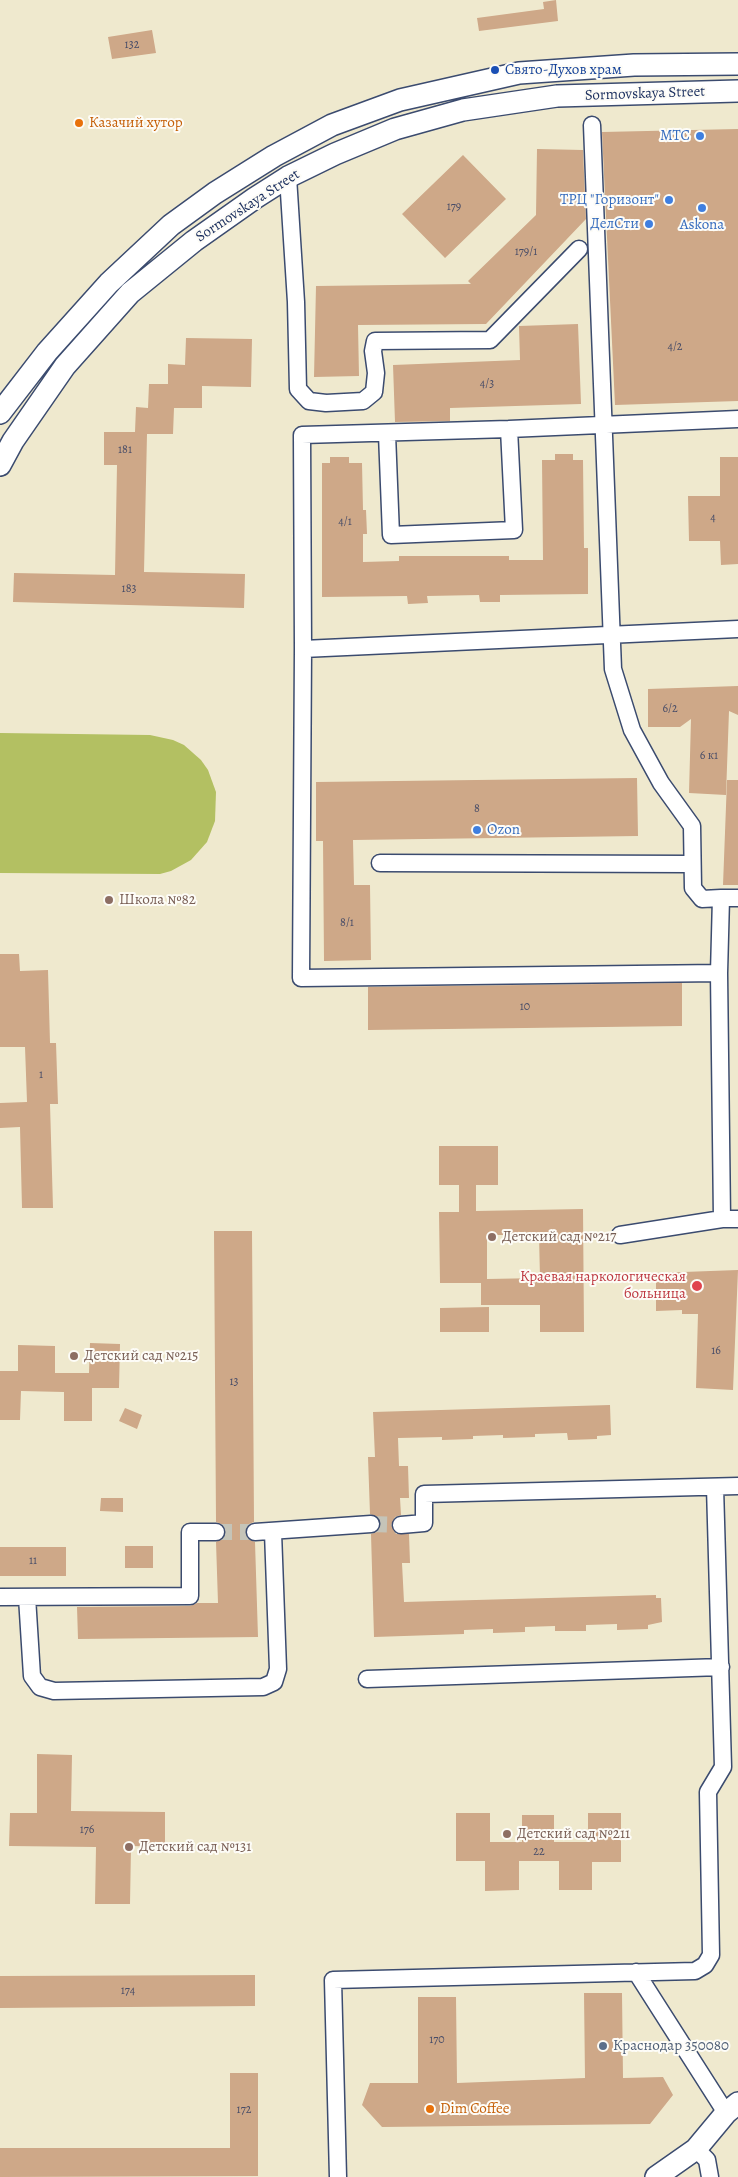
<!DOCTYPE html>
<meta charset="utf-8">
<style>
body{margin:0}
canvas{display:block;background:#efe9ce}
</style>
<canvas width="738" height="2177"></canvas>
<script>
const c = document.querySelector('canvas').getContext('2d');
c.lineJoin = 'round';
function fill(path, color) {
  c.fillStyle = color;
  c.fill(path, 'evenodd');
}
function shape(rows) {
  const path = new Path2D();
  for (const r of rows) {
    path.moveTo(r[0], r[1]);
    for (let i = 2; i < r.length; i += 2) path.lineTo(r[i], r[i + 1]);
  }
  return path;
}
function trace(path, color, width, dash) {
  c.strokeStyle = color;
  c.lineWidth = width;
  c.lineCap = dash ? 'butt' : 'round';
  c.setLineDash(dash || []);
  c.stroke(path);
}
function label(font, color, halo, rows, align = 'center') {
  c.font = font + ' Alegreya,serif';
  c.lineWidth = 4;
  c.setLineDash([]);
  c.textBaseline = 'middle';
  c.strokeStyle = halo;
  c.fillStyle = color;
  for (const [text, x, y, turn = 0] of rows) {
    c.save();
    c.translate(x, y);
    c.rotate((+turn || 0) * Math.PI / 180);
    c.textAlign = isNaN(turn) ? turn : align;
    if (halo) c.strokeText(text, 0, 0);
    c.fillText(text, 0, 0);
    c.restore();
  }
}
fill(shape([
 [0,733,150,735,173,740,184,745,201,760,208,770,216,792,215,821,207,842,191,860,171,871,160,874,0,873]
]), '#b3c062');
fill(shape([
 [556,0,558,21,479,31,477,18,544,9,543,2],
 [152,30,156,53,112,59,108,37],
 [738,129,738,401,615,405,602,132],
 [537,149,583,150,586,219,486,324,358,325,359,376,314,377,316,286,471,284,468,281,536,215],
 [463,155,506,199,445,258,402,214],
 [578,324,581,404,450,408,450,421,395,422,393,365,520,360,519,326],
 [186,338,252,339,251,387,202,386,202,408,174,408,173,434,147,434,144,572,245,574,244,608,13,602,14,573,115,575,117,465,104,465,104,432,135,432,136,407,148,408,149,384,168,384,168,364,185,365],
 [555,454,573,454,573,460,583,460,584,548,588,548,588,594,500,595,500,602,480,602,479,595,427,596,428,603,408,604,407,596,322,597,322,463,330,463,330,457,349,457,349,463,362,463,363,510,366,510,367,534,363,534,363,562,399,561,399,556,509,556,509,560,543,560,542,460,555,460],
 [720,457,738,457,738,564,721,565,720,541,689,541,688,496,720,496],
 [738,686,738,715,729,711,726,795,689,793,691,719,680,727,648,727,648,689],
 [637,778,638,836,353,840,354,885,370,885,371,960,324,961,323,841,316,841,316,782],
 [727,780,738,780,738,885,723,885],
 [0,954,19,954,20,971,48,970,50,1043,56,1043,58,1104,50,1104,53,1208,22,1208,20,1127,0,1128,0,1103,27,1102,25,1047,0,1047],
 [682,983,682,1026,368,1030,368,987],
 [439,1146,498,1146,498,1185,476,1185,476,1211,583,1209,584,1332,540,1332,540,1305,481,1305,481,1283,440,1283,439,1212,459,1212,459,1185,439,1185],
 [487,1235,539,1235,540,1278,487,1279],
 [214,1231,252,1231,254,1522,249,1524,245,1532,247,1538,255,1542,258,1637,78,1639,77,1607,190,1606,197,1603,218,1603,216,1542,224,1537,226,1532,221,1524,216,1522],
 [738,1270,733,1390,696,1388,698,1314,682,1314,682,1310,656,1311,656,1273],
 [489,1307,489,1332,440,1332,440,1308],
 [90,1343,120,1344,119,1388,92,1388,92,1421,64,1421,64,1392,21,1391,20,1420,0,1420,0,1371,18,1371,18,1345,55,1346,55,1373,89,1373],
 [610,1405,611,1435,597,1436,597,1439,568,1440,567,1433,535,1434,535,1437,503,1438,503,1435,473,1436,473,1439,442,1440,442,1437,398,1438,399,1466,408,1466,409,1498,400,1498,401,1515,395,1517,391,1525,396,1534,409,1534,410,1563,402,1563,404,1602,656,1595,656,1598,661,1598,662,1622,648,1625,648,1629,617,1630,617,1624,586,1625,586,1631,555,1631,555,1626,525,1627,525,1632,493,1633,493,1629,464,1630,464,1634,374,1637,371,1534,377,1532,381,1524,379,1518,370,1514,368,1457,375,1457,373,1412],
 [125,1408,142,1415,137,1429,119,1421],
 [101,1498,123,1498,123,1512,100,1511],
 [125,1546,153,1546,153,1568,125,1568],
 [0,1547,66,1547,66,1576,0,1576],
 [37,1754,72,1755,71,1811,165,1812,165,1847,131,1846,130,1904,95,1904,96,1847,9,1846,10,1813,37,1813],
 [456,1813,490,1813,490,1842,522,1842,522,1815,554,1815,554,1842,588,1842,588,1813,621,1813,621,1862,592,1862,592,1890,559,1890,559,1861,519,1861,519,1890,485,1891,485,1861,456,1861],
 [255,1975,255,2006,0,2008,0,1976],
 [584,1993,622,1993,623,2078,663,2077,673,2095,650,2124,382,2127,362,2105,370,2083,418,2083,418,1997,456,1997,457,2083,585,2078],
 [230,2073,258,2073,258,2176,0,2177,0,2148,230,2148]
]), '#cea888');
trace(shape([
 [371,1524,401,1525],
 [216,1532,255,1532]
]), '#c5c4b8', 16, [16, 8]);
const minor = shape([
 [592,125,613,669,632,730,661,783,692,826,693,888,702,899,721,898,719,973,722,1219],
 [288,177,296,302,298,389,309,401,326,403,363,401,374,392,376,373,373,351,375,341,490,340,579,249],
 [738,419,509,429,302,435,303,649,738,629],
 [387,434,391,535,514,530,509,429],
 [303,649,301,978,719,973],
 [380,863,691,864],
 [721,898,738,898],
 [620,1235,722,1219,738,1219],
 [401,1525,424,1523,424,1494,738,1486],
 [255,1532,371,1524],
 [0,1597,190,1596,190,1532,216,1532],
 [27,1597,32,1676,40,1687,54,1691,263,1687,274,1682,278,1669,273,1532],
 [367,1679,721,1667],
 [636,1972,726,2113],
 [696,2149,707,2160,710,2177],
 [338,2177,333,1980,695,1971,705,1965,711,1955,708,1792,723,1767,715,1487]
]);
const major = shape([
 [0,413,47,352,109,283,171,225,215,193,274,156,332,125,400,100,519,73,634,65,738,64],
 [0,465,13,441,65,366,130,293,194,241,255,198,288,177,335,154,395,129,463,110,557,96,738,91],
 [656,2177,696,2149,726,2113,738,2103]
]);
trace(minor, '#3b4b6f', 19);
trace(major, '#3b4b6f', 24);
trace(minor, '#fff', 16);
trace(major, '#fff', 21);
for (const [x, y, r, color] of [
 [495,70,5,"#1a4fb4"],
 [79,123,5,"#e8710a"],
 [700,136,5,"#3f7fe0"],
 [669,200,5,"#3f7fe0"],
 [702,208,5,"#3f7fe0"],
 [649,224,5,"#3f7fe0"],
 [477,830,5,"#3f7fe0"],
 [109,900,5,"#8d6e63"],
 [492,1237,5,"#8d6e63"],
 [697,1286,6,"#e0444e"],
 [74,1356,5,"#8d6e63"],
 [507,1834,5,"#8d6e63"],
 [129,1847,5,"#8d6e63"],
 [603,2046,5,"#5c6f8a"],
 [430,2109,5,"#e8710a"]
]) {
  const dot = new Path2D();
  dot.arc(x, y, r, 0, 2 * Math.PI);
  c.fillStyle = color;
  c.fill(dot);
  trace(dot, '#fdfcf7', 2);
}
label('12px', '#484d68', null, [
 ["132",132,45],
 ["179",454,207],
 ["179/1",526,252],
 ["4/2",675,347],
 ["4/3",487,384],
 ["181",125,450],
 ["4",713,518],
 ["4/1",345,522],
 ["183",129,589],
 ["6/2",670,709],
 ["6 к1",709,756],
 ["8",477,809],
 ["8/1",347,923],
 ["10",525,1007],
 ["1",41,1075],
 ["16",716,1351],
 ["13",234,1382],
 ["11",33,1561],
 ["176",87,1830],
 ["22",539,1852],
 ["174",128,1991],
 ["170",437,2040],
 ["172",244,2110]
]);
label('15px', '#164399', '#fdfcf7', [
 ["Свято-Духов храм",505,70]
], 'left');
label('15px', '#1b2f5e', '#fdfcf7', [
 ["Sormovskaya Street",645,94,-2],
 ["Sormovskaya Street",248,206,-33]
]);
label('15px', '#c56008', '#fdfcf7', [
 ["Казачий хутор",89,123],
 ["Dim Coffee",440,2109]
], 'left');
label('15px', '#366cbe', '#fdfcf7', [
 ["МТС",690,136],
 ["ТРЦ \"Горизонт\"",659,200],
 ["ДелСти",639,224],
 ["Askona",702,225,"center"],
 ["Ozon",487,830,"left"]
], 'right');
label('15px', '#785e54', '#fdfcf7', [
 ["Школа №82",119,900],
 ["Детский сад №217",502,1237],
 ["Детский сад №215",84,1356],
 ["Детский сад №211",517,1834],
 ["Детский сад №131",139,1847]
], 'left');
label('15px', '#be3a42', '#fdfcf7', [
 ["Краевая наркологическая",686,1277],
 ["больница",686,1294]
], 'right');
label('15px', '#4e5e75', '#fdfcf7', [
 ["Краснодар 350080",613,2046]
], 'left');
</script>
